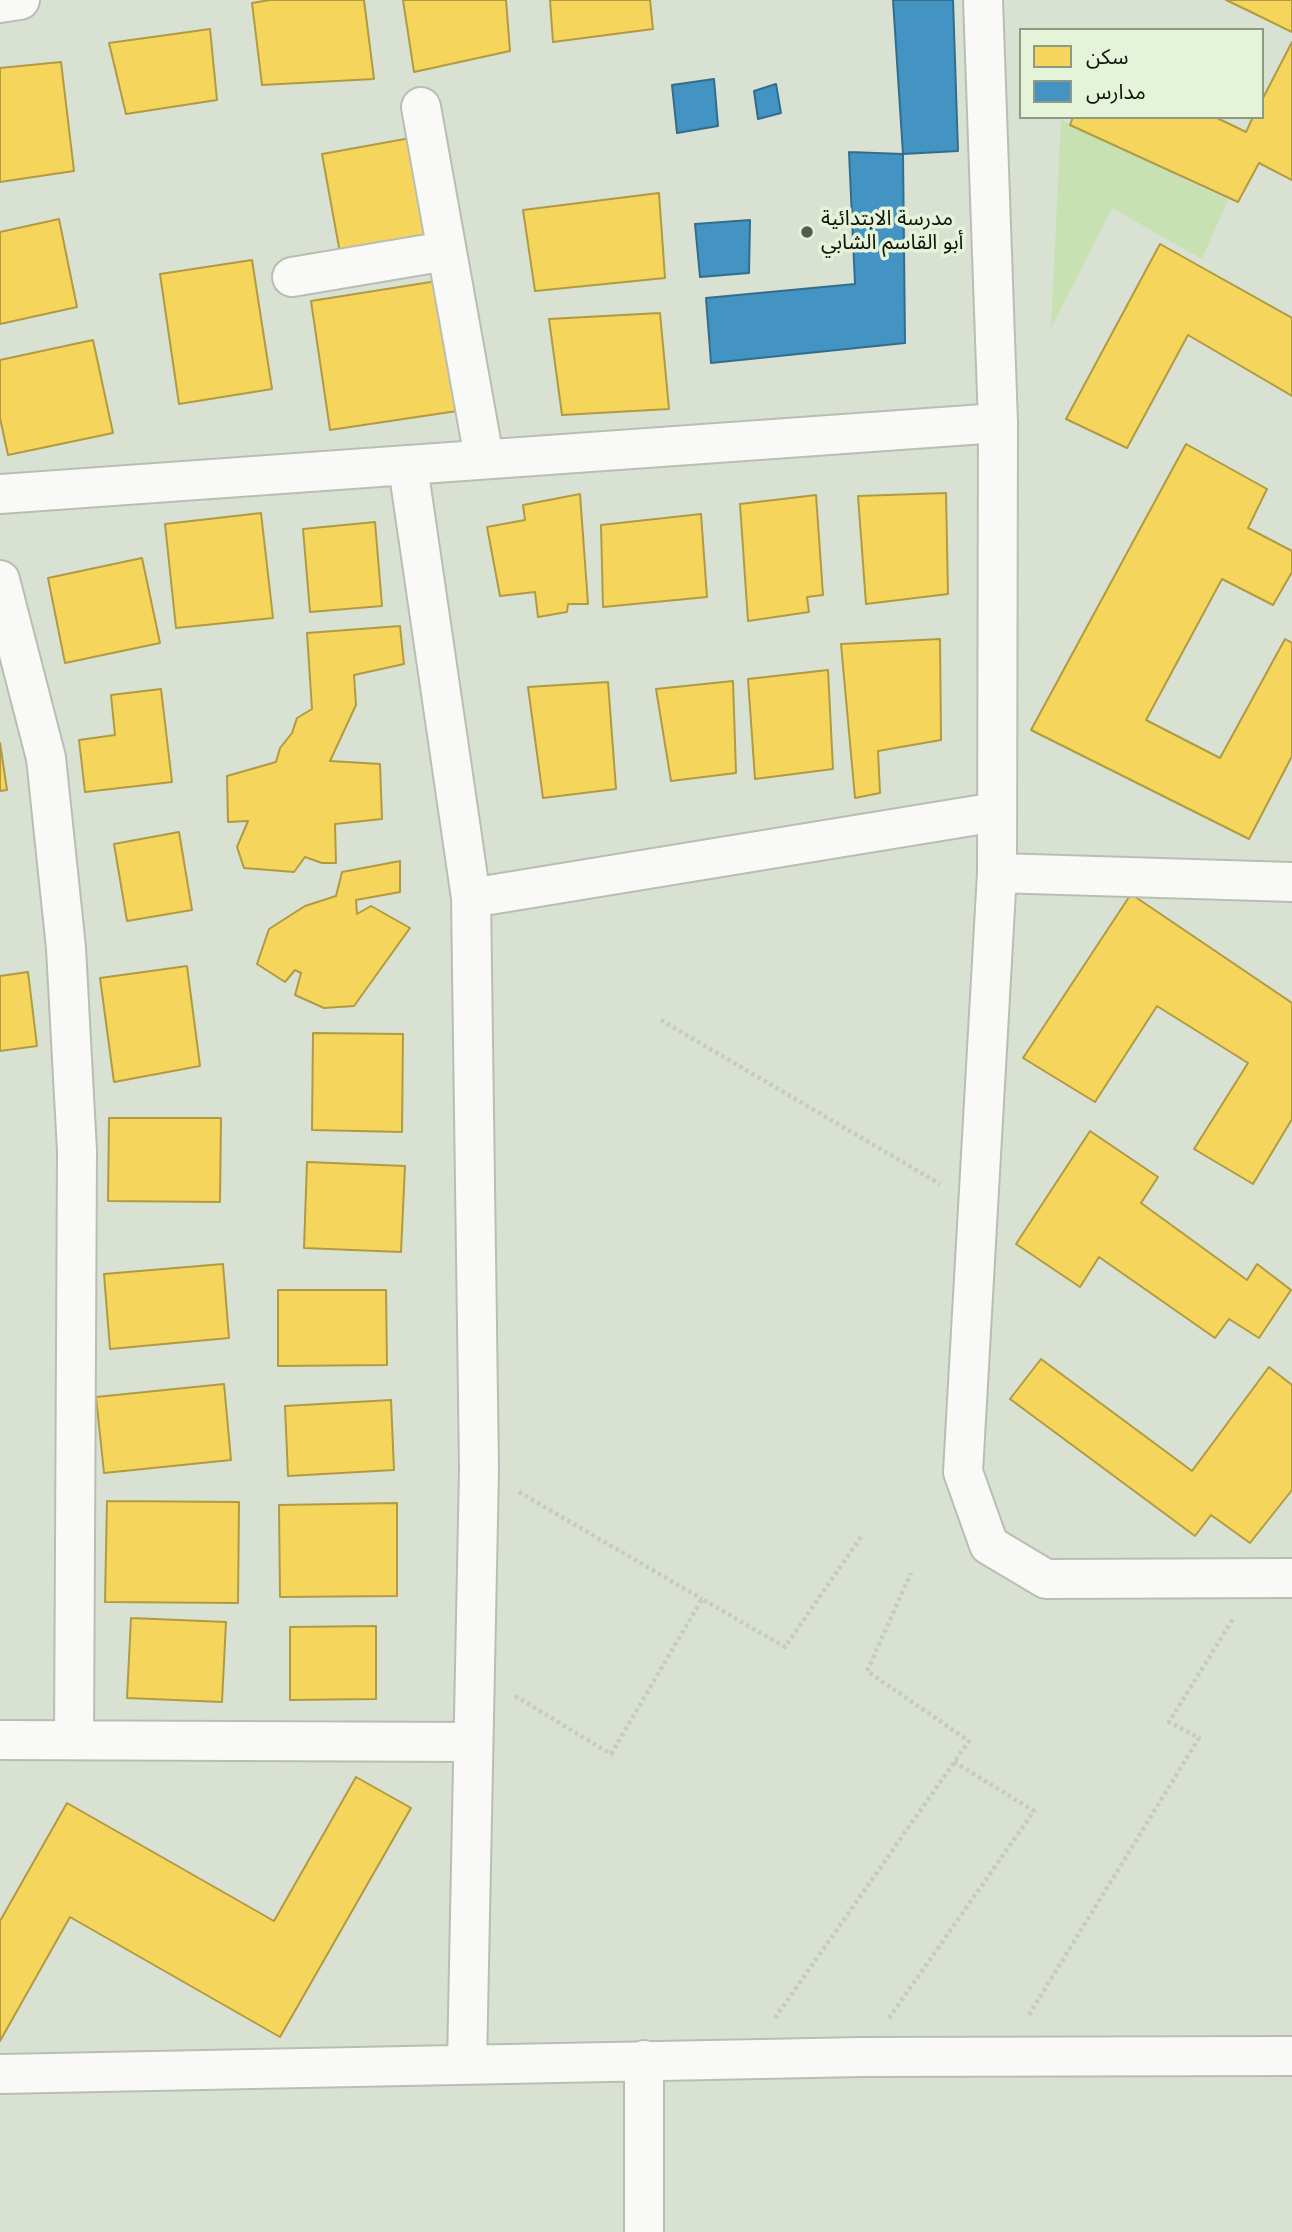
<!DOCTYPE html>
<meta charset="utf-8">
<style>
body{margin:0}
#map{position:relative;width:1292px;height:2232px;overflow:hidden;background:#d9e1d2;font-family:Poppins,"Noto Sans Arabic",sans-serif}
canvas{display:block}
.legend{position:absolute;left:1019px;top:28px;width:245px;height:91px;box-sizing:border-box;background:#e5f4d9;border:2px solid #8f9a86;margin:0;padding:9px 12px;list-style:none;font-size:21px;color:#0e130a}
.legend li{display:flex;align-items:center;gap:14px;height:35px}
.legend b{width:35px;border:2px solid #8f9a86}
</style>
<div id="map">
<canvas width="1292" height="2232"></canvas>
<ul class="legend">
<li><b style="height:19px;background:#f6d55c"></b>سكن</li>
<li><b style="height:19px;background:#4393c3"></b>مدارس</li>
</ul>
</div>
<script>
const c = document.querySelector('canvas').getContext('2d');
c.lineJoin = 'round';
function fill(path, color) {
  c.fillStyle = color;
  c.fill(path, 'evenodd');
}
function shape(rows) {
  const path = new Path2D();
  for (const r of rows) {
    path.moveTo(r[0], r[1]);
    for (let i = 2; i < r.length; i += 2) path.lineTo(r[i], r[i + 1]);
  }
  return path;
}
function trace(path, color, width, dash) {
  c.strokeStyle = color;
  c.lineWidth = width;
  c.lineCap = dash ? 'butt' : 'round';
  c.setLineDash(dash || []);
  c.stroke(path);
}
function label(font, color, halo, rows, align = 'center') {
  c.font = font + ' Poppins,"Noto Sans Arabic",sans-serif';
  c.lineWidth = 7;
  c.setLineDash([]);
  c.textBaseline = 'middle';
  c.strokeStyle = halo;
  c.fillStyle = color;
  for (const [text, x, y, turn = 0] of rows) {
    c.save();
    c.translate(x, y);
    c.rotate((+turn || 0) * Math.PI / 180);
    c.textAlign = isNaN(turn) ? turn : align;
    if (halo) c.strokeText(text, 0, 0);
    c.fillText(text, 0, 0);
    c.restore();
  }
}
fill(shape([
 [1061,120,1228,200,1202,259,1112,208,1051,328]
]), '#c8e1b3');
const homes = shape([
 [270,0,364,0,374,79,262,85,252,3,270,0],
 [403,0,506,0,510,51,414,72,403,0],
 [550,0,650,0,653,29,553,42,550,0],
 [1226,0,1292,0,1292,32,1247,10,1226,0],
 [210,29,217,100,126,114,109,43,210,29],
 [1292,42,1292,180,1259,163,1238,202,1070,125,1073,117,1215,117,1246,132,1253,117,1262,117,1262,100,1292,42],
 [61,62,74,171,0,182,0,68,61,62],
 [416,137,434,235,340,253,322,154,416,137],
 [659,193,665,278,535,291,523,210,659,193],
 [59,219,77,307,0,324,0,232,59,219],
 [1160,244,1292,318,1292,396,1188,335,1127,448,1066,419,1160,244],
 [252,260,272,389,179,404,160,274,252,260],
 [437,281,457,411,330,430,311,301,437,281],
 [660,313,669,409,562,415,549,319,660,313],
 [93,340,113,433,8,455,0,418,0,360,93,340],
 [1186,444,1267,489,1248,528,1292,551,1292,572,1273,605,1222,579,1146,720,1220,758,1285,639,1292,643,1292,756,1249,839,1031,730,1186,444],
 [946,493,948,594,866,604,858,496,946,493],
 [580,494,588,604,568,604,567,612,538,617,535,592,500,596,487,527,525,520,523,505,580,494],
 [816,495,823,595,807,597,809,612,748,621,740,504,816,495],
 [261,513,273,618,176,628,165,524,261,513],
 [701,514,707,597,603,607,601,525,701,514],
 [375,522,382,606,310,612,303,529,375,522],
 [142,558,160,643,65,663,48,578,142,558],
 [400,626,404,664,354,675,356,705,330,761,380,764,382,819,335,824,336,863,322,863,305,857,294,872,244,868,237,847,248,821,228,822,227,776,276,762,280,748,292,733,297,718,312,709,307,633,400,626],
 [940,639,941,740,878,751,880,793,855,798,841,644,940,639],
 [828,670,833,769,755,779,748,679,828,670],
 [733,681,736,773,671,781,656,689,733,681],
 [608,682,616,789,543,798,528,687,608,682],
 [161,689,172,782,85,792,79,740,115,735,111,695,161,689],
 [0,743,7,790,0,791,0,743],
 [179,832,192,910,127,921,114,844,179,832],
 [400,861,400,892,356,900,357,914,371,906,410,928,354,1006,324,1008,295,995,301,973,295,970,285,982,257,964,269,929,305,906,336,896,342,872,400,861],
 [1131,894,1292,1003,1292,1119,1253,1184,1194,1149,1248,1063,1157,1006,1095,1102,1023,1058,1131,894],
 [187,966,200,1066,114,1082,100,978,187,966],
 [28,972,37,1046,0,1051,0,976,28,972],
 [313,1033,403,1034,402,1132,312,1130,313,1033],
 [109,1118,221,1118,220,1202,108,1201,109,1118],
 [1090,1131,1158,1177,1141,1203,1247,1280,1257,1264,1291,1290,1259,1338,1229,1319,1215,1338,1099,1257,1080,1287,1016,1244,1090,1131],
 [307,1162,405,1166,401,1252,304,1248,307,1162],
 [223,1264,229,1338,110,1349,104,1274,223,1264],
 [278,1290,386,1290,387,1365,278,1366,278,1290],
 [1041,1359,1192,1471,1269,1367,1292,1385,1292,1490,1250,1543,1211,1515,1195,1536,1010,1399,1041,1359],
 [224,1384,231,1460,104,1473,96,1397,224,1384],
 [391,1400,394,1470,288,1476,285,1406,391,1400],
 [107,1501,239,1502,238,1603,105,1602,107,1501],
 [397,1503,397,1596,280,1597,279,1505,397,1503],
 [131,1618,226,1622,222,1702,127,1698,131,1618],
 [376,1626,376,1699,290,1700,290,1627,376,1626],
 [356,1777,411,1808,280,2037,70,1917,0,2041,0,1921,67,1803,274,1921,356,1777]
]);
fill(homes, '#f6d55c');
trace(homes, '#b09b43', 2);
const schools = shape([
 [893,0,953,0,958,151,903,154,893,0],
 [714,79,718,126,677,133,672,85,714,79],
 [776,84,781,113,758,119,754,91,776,84],
 [849,152,903,154,905,343,711,363,706,298,855,284,849,152],
 [750,220,749,273,700,277,695,224,750,220]
]);
fill(schools, '#4393c3');
trace(schools, '#336d8c', 2);
const minor = shape([
 [983,0,998,423,997,873,963,1472,989,1545,1046,1579,1292,1578],
 [0,3,20,0],
 [421,107,484,458],
 [292,277,446,251],
 [408,467,471,898,479,1469,467,2064],
 [0,494,998,423],
 [0,580,46,758,66,948,77,1151,74,1740],
 [997,873,1292,882],
 [471,898,996,812],
 [0,1740,473,1742],
 [0,2074,862,2057,1292,2056],
 [644,2232,644,2060]
]);
trace(minor, '#b9beb3', 42);
trace(shape([
 [661,1020,940,1184],
 [519,1492,702,1599],
 [515,1696,611,1754,702,1599,785,1647,861,1537],
 [1029,2015,1199,1738,1169,1722,1233,1619],
 [775,2018,969,1741,867,1671,911,1573],
 [889,2018,1034,1811,954,1762]
]), '#c7cac5', 4.5, [3.5, 3.5]);
trace(minor, '#f9faf8', 38);
for (const [x, y, r, color] of [
 [807,232,7,"#555b50"]
]) {
  const dot = new Path2D();
  dot.arc(x, y, r, 0, 2 * Math.PI);
  c.fillStyle = color;
  c.fill(dot);
  trace(dot, '#e5f4d9', 2.5);
}
label('21px', '#0e130a', '#e5f4d9', [
 ["مدرسة الابتدائية",821,220],
 ["أبو القاسم الشابي",821,244]
], 'left');
</script>
